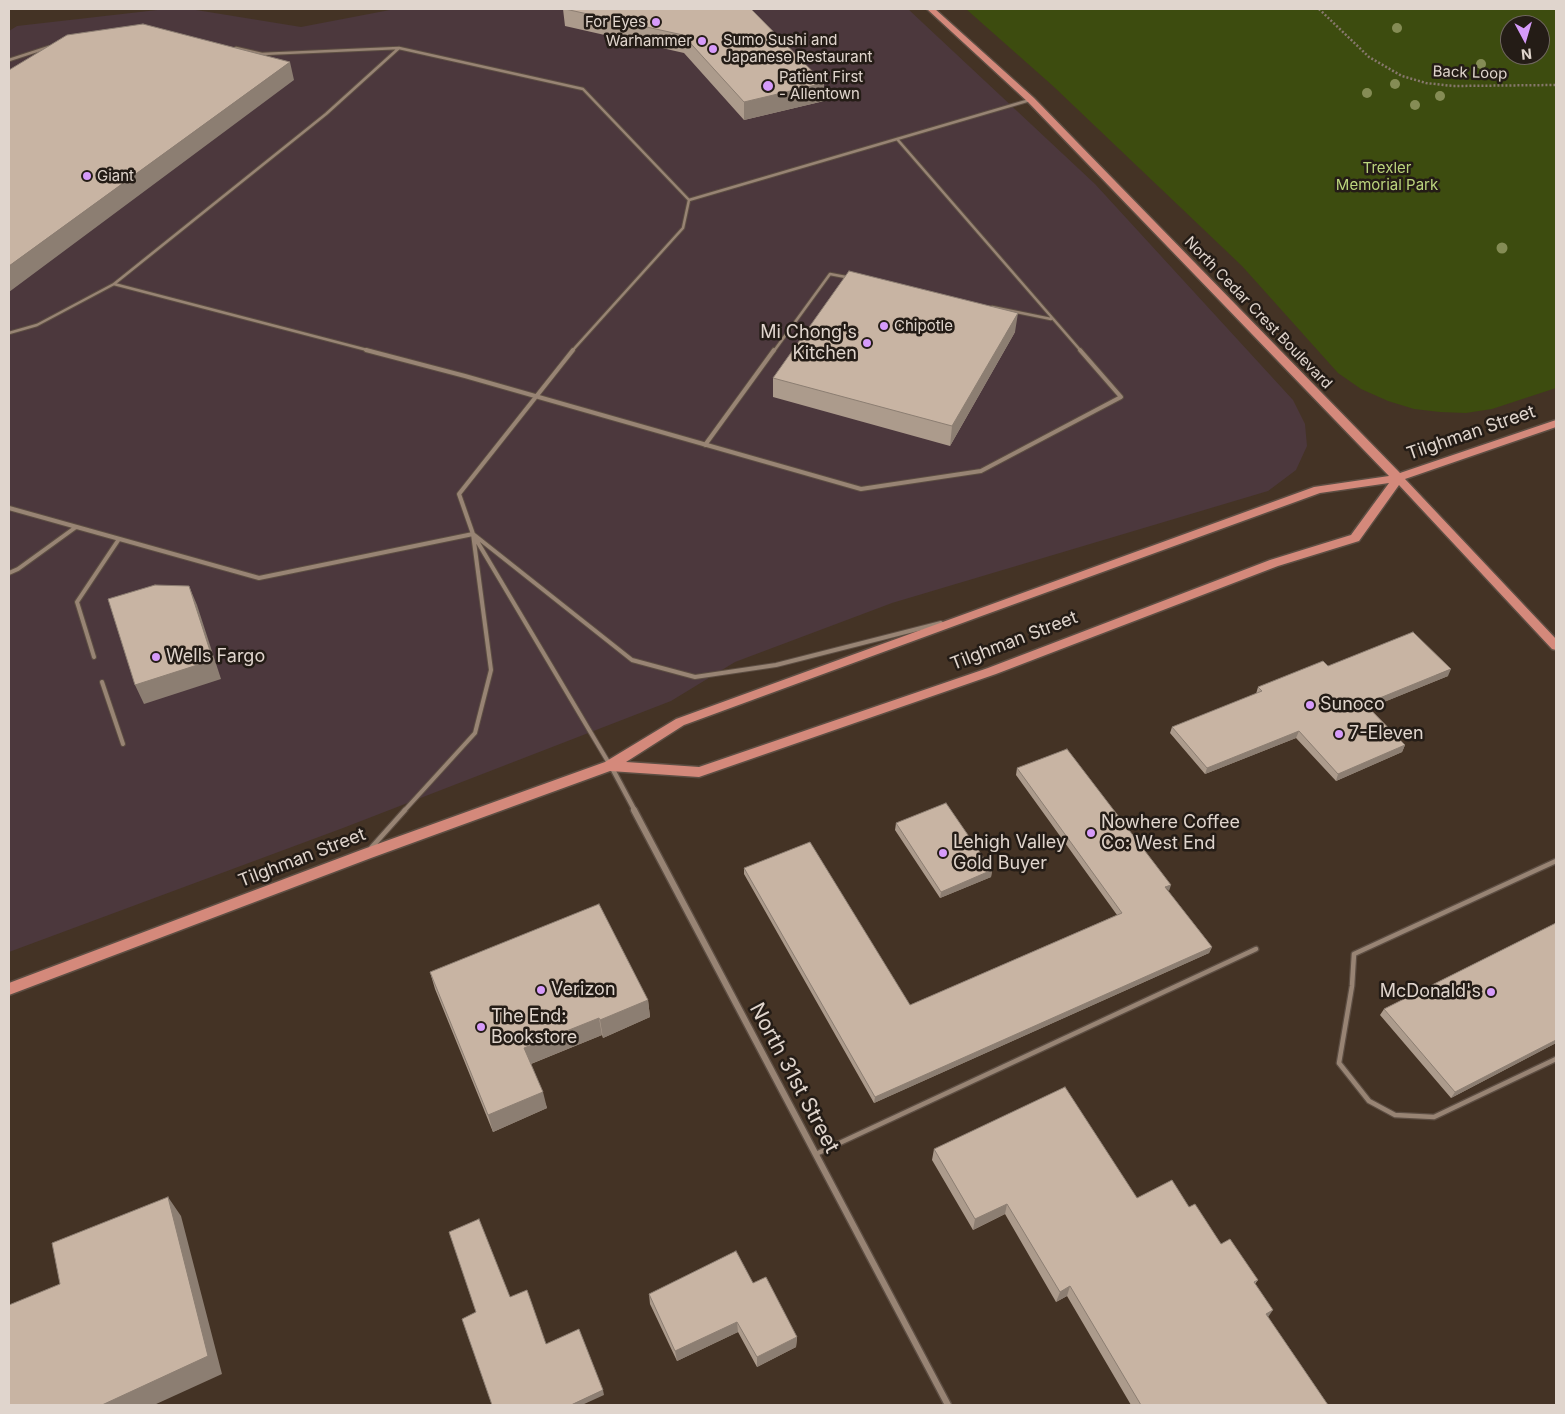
<!DOCTYPE html>
<style>
body{margin:0}
#map{position:relative;width:1565px;height:1414px;overflow:hidden;background:#443325;font-family:Inter,sans-serif}
canvas{display:block}
.frame{position:absolute;inset:0;border:10px solid #e0d5cd;pointer-events:none}
.north{position:absolute;left:1500px;top:15px;width:50px;height:50px;box-sizing:border-box;background:#241c16;border:1px solid #6f665f;border-radius:50%;rotate:174deg;font-size:14px;font-weight:700;line-height:20px;text-align:center;color:#e0d5cd}
.north::after{content:'';display:block;margin:auto;width:18px;height:22px;background:#d69bfa;clip-path:polygon(50% 0,100% 100%,50% 72%,0 100%)}
</style>
<div id="map">
<canvas width="1565" height="1414"></canvas>
<div class="frame"></div>
<div class="north">N</div>
</div>
<script>
const c = document.querySelector('canvas').getContext('2d');
c.lineJoin = 'round';
function fill(path, color) {
  c.fillStyle = color;
  c.fill(path, 'evenodd');
}
function shape(rows) {
  const path = new Path2D();
  for (const r of rows) {
    path.moveTo(r[0], r[1]);
    for (let i = 2; i < r.length; i += 2) path.lineTo(r[i], r[i + 1]);
  }
  return path;
}
function trace(path, color, width, dash) {
  c.strokeStyle = color;
  c.lineWidth = width;
  c.lineCap = dash ? 'butt' : 'round';
  c.setLineDash(dash || []);
  c.stroke(path);
}
function label(font, color, halo, rows, align = 'center') {
  c.font = font + ' Inter,sans-serif';
  c.lineWidth = 5;
  c.setLineDash([]);
  c.textBaseline = 'middle';
  c.strokeStyle = halo;
  c.fillStyle = color;
  for (const [text, x, y, turn = 0] of rows) {
    c.save();
    c.translate(x, y);
    c.rotate((+turn || 0) * Math.PI / 180);
    c.textAlign = isNaN(turn) ? turn : align;
    if (halo) c.strokeText(text, 0, 0);
    c.fillText(text, 0, 0);
    c.restore();
  }
}
fill(shape([
 [166,9,190,9,301,27,395,9,908,9,1095,184,1293,400,1305,424,1307,446,1296,470,1268,491,892,603,735,662,671,701,343,828,9,952,9,31,17,26]
]), '#4c383d');
fill(shape([
 [966,9,1556,9,1556,388,1492,409,1466,413,1440,412,1414,409,1388,401,1361,389,1338,373,1242,266,1053,86],
 [1510,25,1540,25,1540,55,1510,55]
]), '#3d4c0f');
const serviceFar2 = shape([
 [236,48,262,54,399,48,583,89,689,200],
 [9,60,49,47],
 [897,139,1081,351],
 [114,284,371,351],
 [992,307,1051,319],
 [9,333,37,325,114,284,326,114,399,48],
 [572,351,683,228,689,200,1030,100],
 [774,351,830,274,851,278]
]);
const serviceFar1 = shape([
 [366,350,465,376,861,489,981,471,1121,397,1080,350],
 [705,445,774,350],
 [9,508,259,578,473,534,632,660,695,677,776,665,941,623],
 [474,536,610,765],
 [9,573,18,569,76,527],
 [94,657,77,602,119,539],
 [102,682,123,744],
 [404,811,475,733,491,670,473,534,459,494,573,350]
]);
const service = shape([
 [371,848,405,810],
 [1556,861,1354,954,1352,986,1339,1063,1369,1101,1395,1115,1434,1117,1556,1059],
 [816,1154,1256,949]
]);
const minorFar1 = shape([
 [611,766,635,811]
]);
const minor = shape([
 [634,810,948,1405]
]);
const primary = shape([
 [927,9,935,9,1034,98,1400,473,1556,420,1556,427,1405,479,1556,639,1556,650,1552,649,1399,485,1359,541,1278,566,996,674,699,777,610,771,371,858,9,995,9,983,361,850,605,762,676,719,1314,487,1389,476,1028,102,927,9],
 [1389,483,1351,535,1270,560,988,668,699,767,626,762,684,725,976,618,1320,493,1389,483]
]);
trace(serviceFar2, '#5d4e43', 4.5);
trace(serviceFar1, '#5d4e43', 6);
trace(service, '#5d4e43', 7);
trace(minorFar1, '#5d4e43', 7);
trace(minor, '#5d4e43', 9);
trace(primary, '#5d4e43', 3);
trace(shape([
 [1319,9,1369,57,1402,76,1426,83,1453,86,1556,85]
]), '#87786d', 2.5, [2, 2]);
trace(serviceFar2, '#988474', 2.5);
trace(serviceFar1, '#988474', 4);
trace(service, '#988474', 4.5);
trace(minorFar1, '#988474', 4.5);
trace(minor, '#988474', 6);
fill(primary, '#d4897b');
c.fillStyle = '#858c55';
for (const [x, y, r] of [
 [1397,28,5],
 [1481,64,5],
 [1395,84,5],
 [1367,93,5],
 [1440,96,5],
 [1415,105,5],
 [1502,248,5.5]
]) {
  c.beginPath();
  c.arc(x, y, r, 0, 2 * Math.PI);
  c.fill();
}
fill(shape([
 [563,9,751,9,824,101,744,120,684,53,565,26],
 [1015,332,950,446,773,397,773,378],
 [1328,666,1448,676,1369,708,1405,745,1402,752,1336,781,1296,738,1205,774,1170,733,1172,727,1256,694,1258,687],
 [1017,768,1168,891,1212,947,1209,953,874,1103,744,874,744,868,910,1005,1117,915,1016,775],
 [896,823,992,870,991,877,940,898,895,830],
 [1556,923,1556,1043,1451,1098,1380,1015,1384,1009],
 [430,972,648,1000,650,1017,603,1038,602,1035,531,1064,547,1108,493,1132,435,989],
 [934,1149,1137,1198,1189,1207,1221,1244,1258,1280,1255,1284,1268,1317,1328,1405,1131,1405,1067,1296,1056,1302,1005,1214,973,1230,932,1160],
 [753,1283,797,1337,796,1347,757,1367,738,1332,677,1361,650,1304,649,1294]
]), '#ac9b8c');
fill(shape([
 [290,62,294,80,9,292,9,266],
 [824,83,824,101,744,120,744,102],
 [1018,313,1015,332,950,446,952,426],
 [189,586,197,605,221,679,144,704,135,685],
 [1451,669,1448,676,1362,711,1365,704],
 [1299,731,1296,738,1205,774,1207,768],
 [1405,745,1402,752,1336,781,1338,774],
 [992,870,991,877,940,898,941,892],
 [1171,885,1169,891,1165,887],
 [1212,947,1209,953,874,1103,875,1097],
 [648,1000,650,1017,603,1038,600,1020],
 [599,1018,602,1035,528,1065,524,1048],
 [1556,1040,1556,1043,1451,1098,1455,1092],
 [543,1092,547,1108,493,1132,488,1115],
 [168,1197,181,1216,222,1374,154,1405,102,1405],
 [1007,1204,1005,1214,973,1230,975,1219],
 [1070,1286,1067,1296,1056,1302,1060,1292],
 [1273,1310,1266,1320,1266,1314],
 [737,1322,738,1332,677,1361,675,1351],
 [797,1337,796,1347,757,1367,757,1357],
 [603,1390,604,1395,582,1405,571,1405]
]), '#8c7e72');
const building = shape([
 [565,9,751,9,824,83,744,102,683,35,565,9],
 [143,24,290,62,9,266,9,70,67,35,143,24],
 [849,271,1018,313,952,426,773,378,849,271],
 [155,585,189,586,213,660,135,685,108,599,155,585],
 [1413,632,1451,669,1365,704,1405,745,1338,774,1299,731,1207,768,1172,727,1262,691,1258,687,1323,661,1328,666,1413,632],
 [1067,749,1171,885,1165,887,1212,947,875,1097,744,868,810,842,910,1005,1122,913,1017,768,1067,749],
 [946,803,992,870,941,892,896,823,946,803],
 [599,904,648,1000,600,1020,599,1018,524,1048,543,1092,488,1115,430,972,599,904],
 [1556,923,1556,1040,1455,1092,1384,1009,1556,923],
 [1065,1087,1137,1198,1172,1180,1189,1207,1195,1204,1221,1244,1230,1239,1258,1280,1254,1282,1273,1310,1266,1314,1328,1405,1141,1405,1070,1286,1060,1292,1007,1204,975,1219,934,1149,1065,1087],
 [168,1197,208,1356,102,1405,9,1405,9,1305,60,1284,52,1243,168,1197],
 [479,1219,510,1297,527,1290,546,1344,579,1329,603,1390,571,1405,492,1405,462,1319,476,1312,449,1232,479,1219],
 [736,1251,753,1283,766,1277,797,1337,757,1357,737,1322,675,1351,649,1294,736,1251]
]);
fill(building, '#c8b4a3');
trace(building, '#8c7e72', 1);
for (const [x, y, r, color] of [
 [656,22,5,"#d69bfa"],
 [702,41,5,"#d69bfa"],
 [713,49,5,"#d69bfa"],
 [768,86,6,"#d69bfa"],
 [87,176,5,"#d69bfa"],
 [884,326,5,"#d69bfa"],
 [867,343,5,"#d69bfa"],
 [156,657,5,"#d69bfa"],
 [1310,705,5,"#d69bfa"],
 [1339,734,5,"#d69bfa"],
 [1091,833,5,"#d69bfa"],
 [943,853,5,"#d69bfa"],
 [541,990,5,"#d69bfa"],
 [1491,992,5,"#d69bfa"],
 [481,1027,5,"#d69bfa"]
]) {
  const dot = new Path2D();
  dot.arc(x, y, r, 0, 2 * Math.PI);
  c.fillStyle = color;
  c.fill(dot);
  trace(dot, '#241c16', 2);
}
label('15px', '#e0d5cd', '#241c16', [
 ["For Eyes",646,22,"right"],
 ["Sumo Sushi and",723,40],
 ["Japanese Restaurant",723,57],
 ["Warhammer",692,41,"right"],
 ["Patient First",779,77],
 ["- Allentown",779,94],
 ["Giant",97,176],
 ["Chipotle",894,326]
], 'left');
label('15px', '#e0d5cd', '#241c16', [
 ["Back Loop",1470,73,2],
 ["North Cedar Crest Boulevard",1258,313,46]
]);
label('15px', '#bbd47d', '#241c16', [
 ["Trexler",1387,168],
 ["Memorial Park",1387,185]
]);
label('18px', '#e0d5cd', '#241c16', [
 ["Mi Chong's",857,333,"right"],
 ["Kitchen",857,354,"right"],
 ["Wells Fargo",166,657],
 ["Sunoco",1320,705],
 ["7-Eleven",1349,734],
 ["Nowhere Coffee",1101,823],
 ["Co: West End",1101,844],
 ["Lehigh Valley",953,843],
 ["Gold Buyer",953,864],
 ["Verizon",551,990],
 ["McDonald's",1481,992,"right"],
 ["The End:",491,1017],
 ["Bookstore",491,1038]
], 'left');
label('18px', '#e0d5cd', '#241c16', [
 ["Tilghman Street",1471,433,-19],
 ["Tilghman Street",1014,641,-21],
 ["Tilghman Street",302,858,-21]
]);
label('21px', '#e0d5cd', '#241c16', [
 ["North 31st Street",794,1078,62]
]);
</script>
